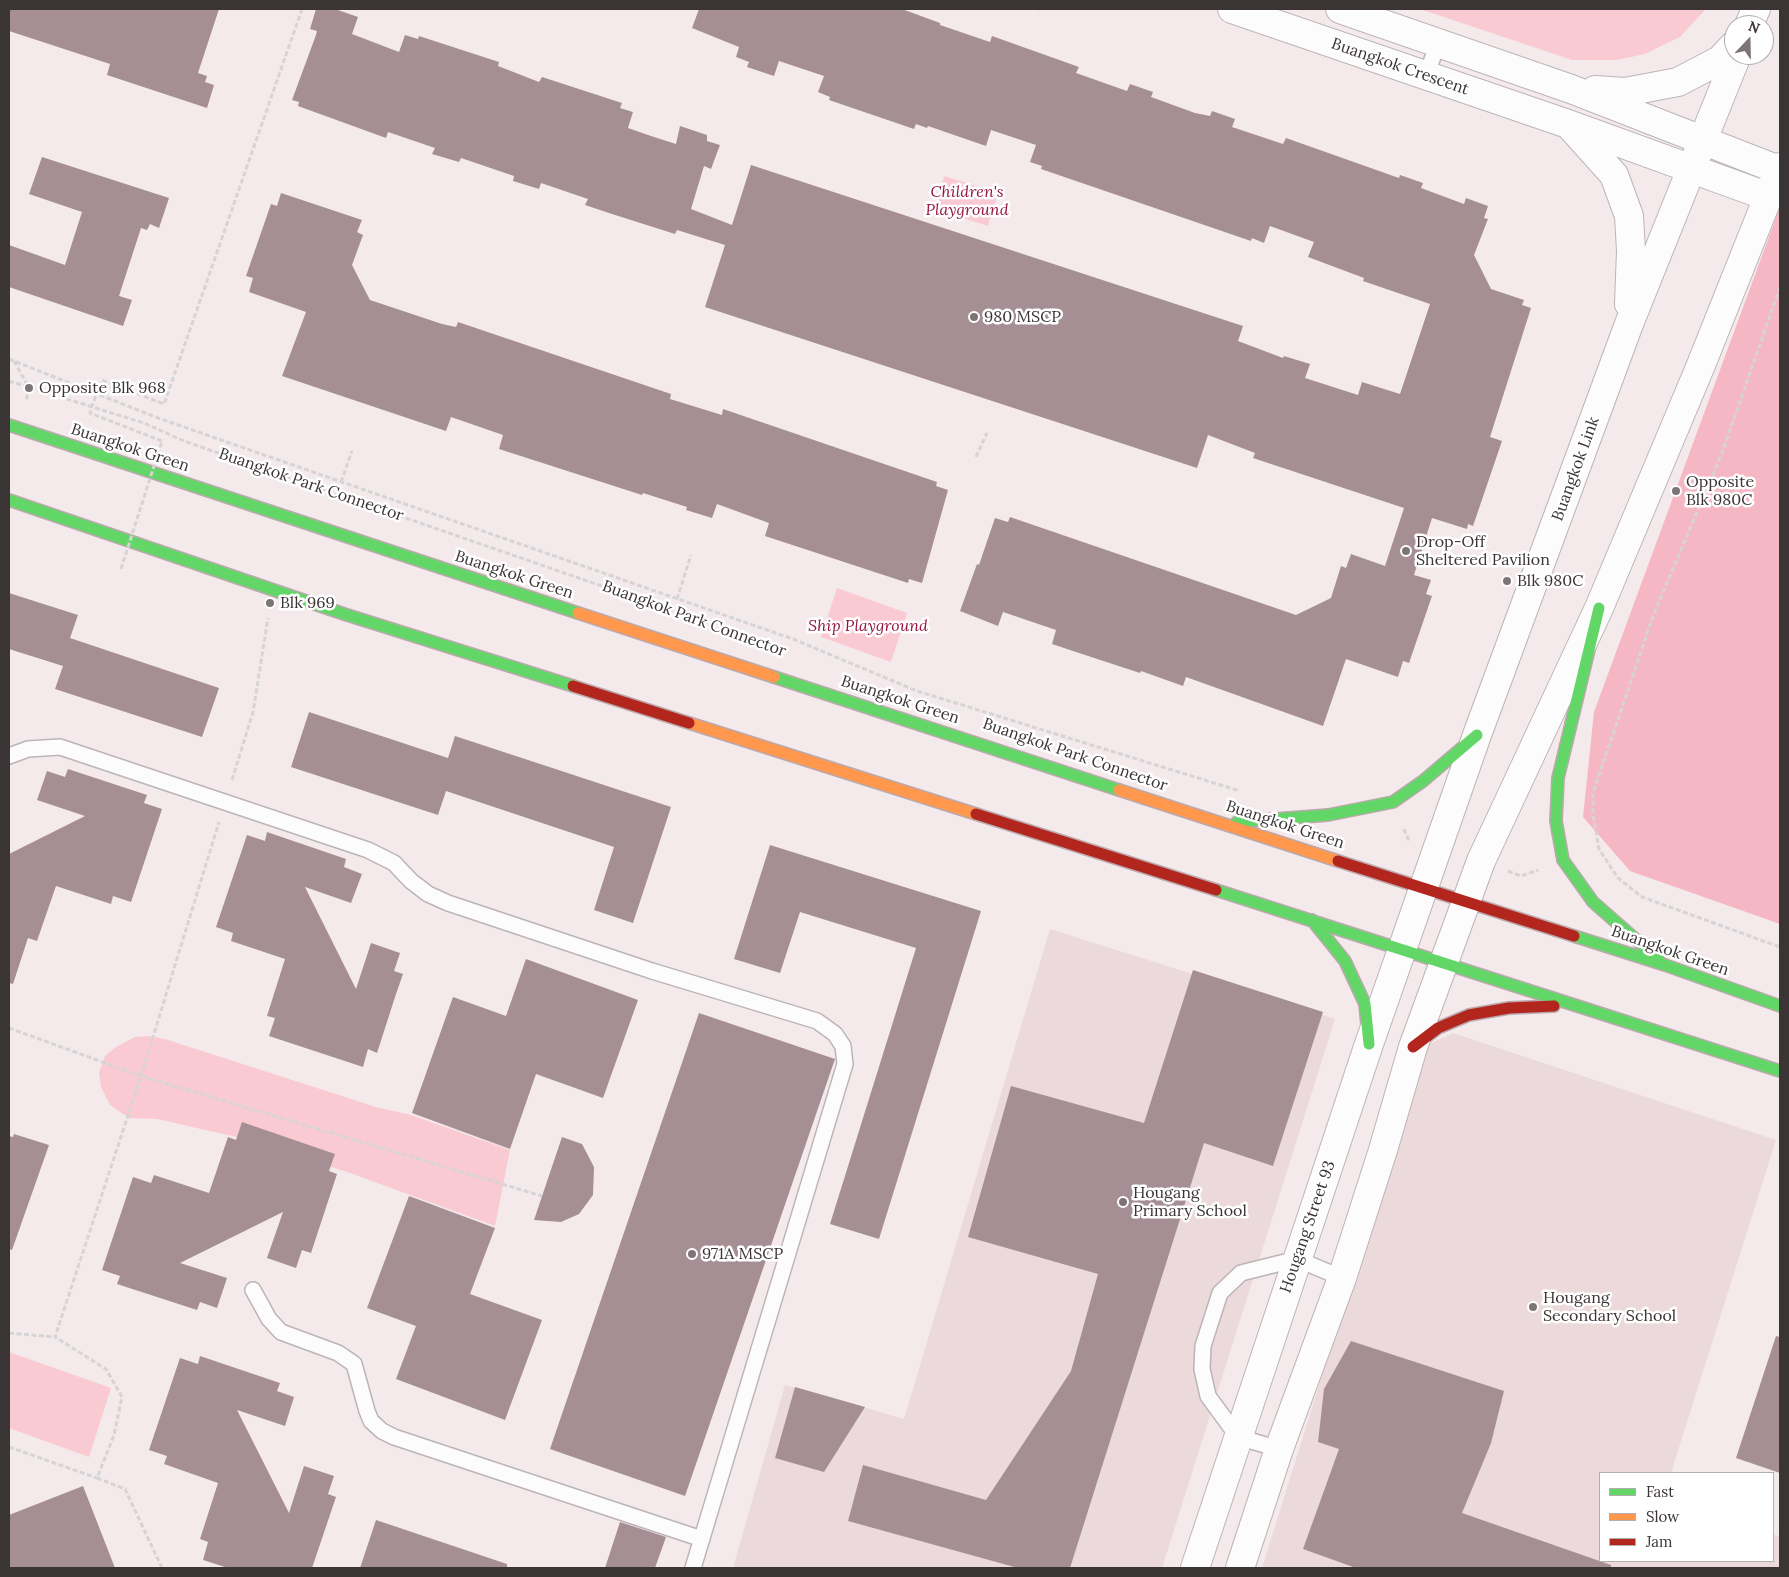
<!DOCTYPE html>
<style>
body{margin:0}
#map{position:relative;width:1789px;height:1577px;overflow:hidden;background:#f4eaec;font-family:Lora,serif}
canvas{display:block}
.frame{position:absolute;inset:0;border:10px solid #3b3435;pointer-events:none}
.legend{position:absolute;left:1599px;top:1472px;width:175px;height:90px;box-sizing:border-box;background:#fff;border:1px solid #b1aeae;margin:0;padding:6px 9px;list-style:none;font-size:15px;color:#3b3435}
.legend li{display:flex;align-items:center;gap:10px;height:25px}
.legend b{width:25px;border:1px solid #b1aeae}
.north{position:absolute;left:1724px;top:15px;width:50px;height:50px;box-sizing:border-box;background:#fff;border:1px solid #b1aeae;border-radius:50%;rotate:21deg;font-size:14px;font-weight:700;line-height:20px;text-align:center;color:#3b3435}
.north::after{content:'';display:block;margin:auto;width:18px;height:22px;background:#7c7475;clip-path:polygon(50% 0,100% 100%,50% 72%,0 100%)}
</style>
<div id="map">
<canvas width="1789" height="1577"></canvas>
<div class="frame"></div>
<ul class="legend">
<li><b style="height:6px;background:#63d668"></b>Fast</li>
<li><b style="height:6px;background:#ff974d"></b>Slow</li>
<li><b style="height:6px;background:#b3261e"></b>Jam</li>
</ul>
<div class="north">N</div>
</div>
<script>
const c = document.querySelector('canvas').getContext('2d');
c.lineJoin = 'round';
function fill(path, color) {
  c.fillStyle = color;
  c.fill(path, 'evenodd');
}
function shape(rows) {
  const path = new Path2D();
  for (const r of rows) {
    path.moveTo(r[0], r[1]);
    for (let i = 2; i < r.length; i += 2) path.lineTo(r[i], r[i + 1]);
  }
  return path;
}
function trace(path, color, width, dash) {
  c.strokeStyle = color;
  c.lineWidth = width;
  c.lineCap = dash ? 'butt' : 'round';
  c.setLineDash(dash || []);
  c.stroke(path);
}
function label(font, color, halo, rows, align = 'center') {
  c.font = font + ' Lora,serif';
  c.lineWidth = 5;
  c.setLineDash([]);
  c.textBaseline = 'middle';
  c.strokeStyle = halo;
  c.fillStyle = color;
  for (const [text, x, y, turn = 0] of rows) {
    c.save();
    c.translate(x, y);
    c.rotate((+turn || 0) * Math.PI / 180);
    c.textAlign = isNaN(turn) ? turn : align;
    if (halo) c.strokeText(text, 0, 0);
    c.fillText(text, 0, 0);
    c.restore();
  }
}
fill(shape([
 [1050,929,1335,1019,1162,1568,733,1568,785,1385,904,1419],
 [1453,1033,1776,1140,1671,1473,1600,1473,1600,1561,1773,1561,1773,1534,1780,1537,1780,1568,1262,1568,1425,1046]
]), '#ecd9dc');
fill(shape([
 [1420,9,1706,9,1680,37,1645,54,1617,60,1572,60],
 [944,176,998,193,988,226,937,210],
 [837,588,907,613,891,662,821,637],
 [149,1036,165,1039,376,1107,411,1115,510,1150,495,1226,350,1173,245,1139,157,1119,129,1118,110,1105,101,1087,99,1072,105,1056,116,1047,135,1037],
 [9,1352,111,1388,89,1457,9,1428]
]), '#facad3');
fill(shape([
 [1780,207,1780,924,1630,871,1583,817,1594,712]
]), '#f6b7c4');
fill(shape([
 [9,9,219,9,198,73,207,76,205,82,214,85,207,108,107,75,110,64,9,31],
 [316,9,335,9,358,17,352,34,399,52,405,35,418,39,419,36,499,62,498,66,539,82,542,77,622,103,620,108,633,112,628,128,651,136,676,144,680,126,707,135,707,141,720,145,711,169,704,166,691,209,732,225,751,165,1243,326,1238,341,1283,358,1284,356,1310,364,1305,378,1358,395,1362,382,1400,394,1430,304,1363,281,1364,278,1308,257,1314,242,1270,226,1264,243,1252,238,1251,241,1041,169,1042,166,1030,162,1036,145,991,130,986,146,928,126,927,128,916,124,914,129,829,100,830,97,818,92,824,76,779,61,774,76,747,67,749,62,736,57,739,47,692,28,699,9,902,9,940,23,940,25,990,42,992,36,1079,67,1076,73,1127,91,1130,84,1153,92,1151,97,1195,113,1210,116,1212,111,1235,119,1232,127,1283,144,1286,138,1399,178,1400,175,1423,183,1421,188,1464,204,1466,198,1488,206,1484,218,1488,219,1474,255,1491,289,1524,300,1522,305,1531,308,1490,437,1502,441,1473,526,1468,524,1467,529,1432,518,1414,575,1431,580,1426,594,1432,596,1409,663,1403,661,1398,677,1346,659,1323,726,1186,677,1183,686,1141,671,1140,673,1076,652,1052,644,1056,630,1003,612,998,626,960,611,977,564,979,565,995,518,1008,522,1010,517,1296,615,1331,598,1341,566,1346,568,1351,554,1385,566,1404,508,1253,458,1255,453,1208,435,1197,468,705,307,725,245,677,230,675,234,612,214,585,205,588,199,541,183,539,189,513,181,514,176,461,158,459,162,432,154,435,148,388,132,386,138,298,106,299,102,292,100,316,35,317,31,310,29],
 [42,157,169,198,159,228,150,224,147,230,141,228,119,296,132,300,123,326,9,287,9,245,65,265,82,212,29,194],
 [281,193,362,220,357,232,363,235,352,265,370,300,442,324,456,327,458,322,671,394,670,399,722,415,723,409,937,482,936,486,948,490,922,583,909,579,908,583,765,536,769,523,717,504,712,518,686,510,687,507,643,493,642,495,499,449,503,435,451,417,446,431,282,376,306,312,249,292,253,278,246,276,271,204,277,206],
 [9,593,78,615,70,638,219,688,202,737,55,689,63,666,9,649],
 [309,712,448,758,455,736,671,807,633,923,594,910,614,847,446,791,438,815,291,767],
 [68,769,147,795,144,803,162,809,131,902,113,896,111,904,56,886,37,941,28,938,13,984,9,983,9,854,85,816,37,800,47,771,65,777],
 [267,832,346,859,344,867,362,874,351,903,305,887,356,989,371,943,400,953,394,971,403,974,396,994,377,1053,368,1049,363,1067,269,1036,275,1018,267,1016,285,959,231,941,233,933,216,927,247,835,265,841],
 [770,845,981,911,879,1239,830,1224,916,948,800,912,780,973,734,959],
 [526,959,638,1000,603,1098,536,1074,510,1149,412,1113,453,997,506,1016],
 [1193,970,1323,1012,1273,1166,1204,1143,1070,1568,1018,1568,848,1521,863,1465,986,1500,1071,1371,1098,1274,968,1237,1011,1086,1144,1123],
 [699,1013,835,1059,685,1496,550,1449],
 [242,1122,335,1154,329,1171,337,1174,311,1253,302,1250,296,1268,267,1258,283,1212,180,1263,227,1278,217,1308,200,1302,197,1310,117,1284,120,1276,102,1270,133,1177,151,1183,154,1175,209,1193,228,1137,236,1140],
 [14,1134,49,1145,12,1250,9,1249,9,1136,13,1137],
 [562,1137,582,1144,594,1167,593,1195,579,1214,561,1222,534,1220],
 [409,1196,495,1228,470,1294,542,1320,505,1420,396,1379,416,1326,367,1308],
 [1776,1336,1780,1337,1780,1473,1736,1458],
 [1351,1341,1504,1391,1491,1443,1462,1513,1611,1565,1611,1568,1356,1568,1303,1549,1339,1449,1318,1442,1324,1389],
 [200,1356,280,1383,277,1391,294,1397,285,1426,237,1410,289,1513,304,1466,334,1476,328,1494,336,1497,312,1568,228,1568,203,1560,208,1542,200,1539,218,1483,164,1464,167,1456,149,1450,180,1358,198,1364],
 [795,1387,865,1407,824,1472,775,1458],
 [83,1486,115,1568,9,1568,9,1515],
 [376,1520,507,1564,507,1568,360,1568],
 [620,1522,666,1537,655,1568,605,1568]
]), '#a58f95');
const lane = shape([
 [1426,76,1438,43],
 [9,756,28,749,60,747,368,850,394,863,411,881,428,894,448,903,652,971,817,1021,835,1034,843,1046,845,1064,693,1568],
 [253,1290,269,1319,281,1332,338,1353,354,1364,367,1411,371,1421,382,1431,394,1437,702,1539],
 [1279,1449,1238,1437,1208,1396,1202,1369,1203,1346,1220,1293,1241,1273,1297,1259,1342,1278]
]);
const street = shape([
 [1232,9,1568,124,1769,197],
 [1340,9,1571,89,1779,170],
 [1749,25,1756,9],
 [1595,90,1625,92,1678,82,1720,60,1734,45],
 [1571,127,1614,175,1629,216,1631,251,1629,304],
 [1195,1568,1369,1044,1477,735,1629,324,1737,55],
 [1240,1568,1279,1449,1342,1278,1383,1150,1413,1047,1481,861,1599,608,1701,365,1780,167]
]);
const fast = shape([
 [9,425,578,613],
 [9,500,344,614,573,686],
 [1599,608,1558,778,1556,821,1563,860,1593,902,1658,959],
 [774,677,1119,790],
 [1237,822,1328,815,1393,802,1423,781,1477,735],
 [1216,890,1780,1071],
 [1312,920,1345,961,1365,1004,1369,1044],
 [1574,936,1665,965,1780,1006]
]);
const slow = shape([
 [578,613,774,677],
 [689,723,976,814],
 [1119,790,1338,861]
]);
const jam = shape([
 [573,686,689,723],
 [976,814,1216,890],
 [1338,861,1574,936],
 [1413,1047,1438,1028,1469,1015,1509,1008,1554,1006]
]);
trace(lane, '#bcb4b6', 18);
trace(street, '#bcb4b6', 30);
trace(fast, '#bba9ad', 14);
trace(slow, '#bba9ad', 14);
trace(jam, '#bba9ad', 14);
trace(shape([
 [1038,10,1039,9],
 [1780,287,1722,453,1653,616,1593,793,1593,815,1599,849,1618,878,1642,897,1780,947],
 [9,359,158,418,793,639,917,691,1240,791],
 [14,361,29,388,26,401],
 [9,381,144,423,184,441,714,625],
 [162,441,90,413,92,406,102,380,164,404,302,9],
 [976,457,987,433],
 [341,482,352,451],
 [677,599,691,555],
 [232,780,253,712,268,618],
 [1404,829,1409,841],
 [1508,871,1521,876,1538,870],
 [9,1028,141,1076,542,1196],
 [9,1333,55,1337],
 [9,1447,97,1478],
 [162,1568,125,1489,97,1478,114,1435,122,1397,106,1369,55,1337,141,1076,219,822]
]), '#d6d4d4', 3, [5, 2.5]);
trace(lane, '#fdfcfc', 15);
trace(street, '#fdfcfc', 28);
trace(fast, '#63d668', 11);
trace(slow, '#ff974d', 11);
trace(jam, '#b3261e', 11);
trace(shape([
 [121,569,162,441]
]), '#d6d4d4', 3, [5, 2.5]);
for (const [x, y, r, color] of [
 [974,317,5,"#7c7475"],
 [29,388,5,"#7c7475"],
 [1676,491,5,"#7c7475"],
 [1406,551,5,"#7c7475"],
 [1507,581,5,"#7c7475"],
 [270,603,5,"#7c7475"],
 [1123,1202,5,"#7c7475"],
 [692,1254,5,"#7c7475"],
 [1533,1307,5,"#7c7475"]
]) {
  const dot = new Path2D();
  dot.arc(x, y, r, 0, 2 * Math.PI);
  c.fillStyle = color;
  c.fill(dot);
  trace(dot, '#fff', 2);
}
label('16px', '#3b3435', '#fff', [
 ["Buangkok Crescent",1400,67,19],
 ["Buangkok Green",130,448,18],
 ["Buangkok Link",1576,469,-70],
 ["Buangkok Park Connector",311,485,19],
 ["Buangkok Green",514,575,18],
 ["Buangkok Park Connector",694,619,20],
 ["Buangkok Green",900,700,18],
 ["Buangkok Park Connector",1075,755,19],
 ["Buangkok Green",1285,825,18],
 ["Buangkok Green",1670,951,19],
 ["Hougang Street 93",1308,1227,-71]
]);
label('italic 16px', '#921642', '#fff', [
 ["Children's",967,192],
 ["Playground",967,210],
 ["Ship Playground",868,626]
]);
label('16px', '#3b3435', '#fff', [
 ["980 MSCP",984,317],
 ["Opposite Blk 968",39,388],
 ["Opposite",1686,482],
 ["Blk 980C",1686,500],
 ["Drop-Off",1416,542],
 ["Sheltered Pavilion",1416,560],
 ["Blk 980C",1517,581],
 ["Blk 969",280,603],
 ["Hougang",1133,1193],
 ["Primary School",1133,1211],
 ["971A MSCP",702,1254],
 ["Hougang",1543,1298],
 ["Secondary School",1543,1316]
], 'left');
</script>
